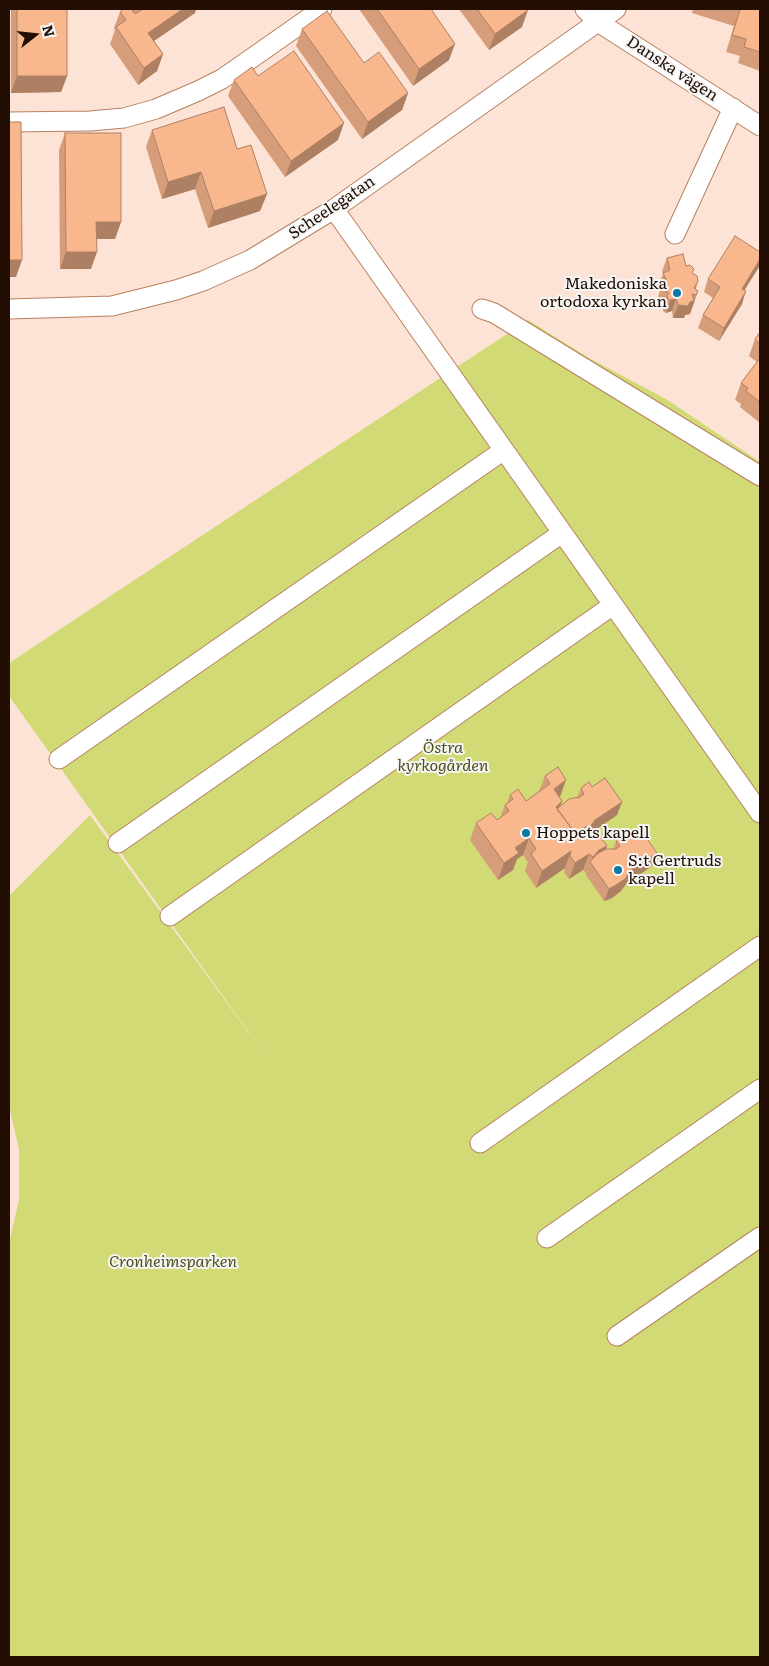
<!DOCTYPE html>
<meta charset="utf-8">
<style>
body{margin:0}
#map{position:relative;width:769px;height:1666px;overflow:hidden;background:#fce3d5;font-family:Literata,serif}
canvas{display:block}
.frame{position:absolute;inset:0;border:10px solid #220e02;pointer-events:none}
.north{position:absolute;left:10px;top:10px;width:50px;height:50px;-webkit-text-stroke:4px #f6f6f6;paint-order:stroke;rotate:74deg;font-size:14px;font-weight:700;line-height:20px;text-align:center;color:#220e02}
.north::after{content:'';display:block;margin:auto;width:18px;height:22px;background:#220e02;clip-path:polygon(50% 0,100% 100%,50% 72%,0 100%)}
</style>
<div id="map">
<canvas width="769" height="1666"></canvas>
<div class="frame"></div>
<div class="north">N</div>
</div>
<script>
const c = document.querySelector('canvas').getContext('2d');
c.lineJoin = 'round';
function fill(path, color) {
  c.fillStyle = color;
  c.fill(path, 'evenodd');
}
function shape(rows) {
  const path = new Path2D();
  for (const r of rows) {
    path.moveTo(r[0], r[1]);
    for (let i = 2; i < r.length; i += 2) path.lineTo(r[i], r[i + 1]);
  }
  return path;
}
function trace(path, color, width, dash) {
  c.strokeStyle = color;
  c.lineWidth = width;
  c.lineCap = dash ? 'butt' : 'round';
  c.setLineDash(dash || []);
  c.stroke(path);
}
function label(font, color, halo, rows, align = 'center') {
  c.font = font + ' Literata,serif';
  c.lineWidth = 4;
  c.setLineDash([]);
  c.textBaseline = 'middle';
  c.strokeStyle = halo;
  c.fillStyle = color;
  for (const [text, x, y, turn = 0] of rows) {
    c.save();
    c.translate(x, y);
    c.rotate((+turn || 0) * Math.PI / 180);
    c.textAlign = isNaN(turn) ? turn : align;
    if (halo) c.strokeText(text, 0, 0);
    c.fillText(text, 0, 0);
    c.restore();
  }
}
fill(shape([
 [528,320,589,358,666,399,760,462,760,1657,9,1657,9,1243,19,1200,19,1149,9,1106,9,896,90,815,270,1062,9,696,9,663]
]), '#d2da76');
const minor = shape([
 [585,9,598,22,760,126],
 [9,122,90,121,124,118,156,109,198,91,222,79,322,9],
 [334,209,760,813],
 [675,234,733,108],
 [9,309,112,306,176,290,203,281,250,260,334,209,616,9],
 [482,309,494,313,760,476],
 [59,759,504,450],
 [118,843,562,533],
 [170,916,613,605],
 [480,1143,760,946],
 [547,1238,760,1089],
 [617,1336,760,1237]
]);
trace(minor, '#b7805e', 21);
trace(minor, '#fff', 19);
fill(shape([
 [11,9,67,9,67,76,61,92,11,93],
 [124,9,196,9,195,13,154,41,163,54,157,71,138,85,110,44,115,30,114,28,120,12],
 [359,9,431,9,449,60,413,86],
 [459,9,526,9,522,27,489,50],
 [693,9,760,9,760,71,738,63,740,56,726,52,734,26,692,13],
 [302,29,364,63,408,93,402,110,362,139,296,46],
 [258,76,338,140,285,177,228,96,234,80],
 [152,130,237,149,267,194,260,211,208,228,195,189,162,199,146,147],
 [65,133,121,222,115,239,97,239,91,269,60,269,59,150],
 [667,258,686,266,698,281,696,289,698,291,690,314,685,315,684,318,673,318,672,311,666,313,663,311,663,309,664,305,659,303,658,297,660,290,658,286,663,274,662,271],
 [759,267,744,290,742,304,719,341,698,328,703,315,713,298,704,292,708,279],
 [760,332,760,423,740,407,741,404,735,400,741,383,757,362,749,356,755,339],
 [545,776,562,801,561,806,577,798,581,788,592,787,622,802,617,815,595,830,607,846,606,849,613,849,617,839,628,839,652,866,626,884,621,891,612,898,604,901,586,875,586,873,583,870,569,879,564,872,565,868,536,888,525,871,528,862,523,855,517,859,513,870,498,880,470,840,476,823,497,820,500,818,505,805,507,804,510,795,526,801,539,791]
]), '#d69d7a');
fill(shape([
 [183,9,196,9,195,13,142,49,148,33],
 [528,10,522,27,489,50,495,34],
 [455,44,449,60,413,86,419,69],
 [163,54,157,71,138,85,144,68],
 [17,76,67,76,61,92,11,93],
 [408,93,402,110,362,139,368,122],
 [344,123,338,140,285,177,291,161],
 [201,172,195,189,162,199,168,182],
 [267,194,260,211,208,228,214,211],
 [96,222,121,222,115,239,90,239],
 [66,252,97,252,91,269,60,269],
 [760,259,760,263,759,267,737,302,742,289],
 [9,260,22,260,16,277,9,277],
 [698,291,690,314,685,315,684,318,673,318,678,305,694,301],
 [746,291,742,304,719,341,724,328],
 [676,299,672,311,666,313,670,300],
 [566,780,560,797,548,806,554,789],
 [562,801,557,815,556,807],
 [622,802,617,815,591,833,573,837,595,820],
 [529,838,523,855,517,859,513,870,498,880,504,863,515,848],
 [607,846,601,862,593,867,593,866,591,863,593,857,599,850],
 [571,851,565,868,536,888,542,871],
 [657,853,652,866,626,884,621,891,612,898,604,901,609,889,630,871],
 [589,854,583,870,569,879,575,863]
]), '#ae8063');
const building = shape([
 [17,9,67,9,67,76,17,76,17,9],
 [124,9,131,9,135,14,143,9,183,9,148,33,163,54,144,68,116,27,126,20,120,12,124,9],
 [377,9,431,9,455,44,419,69,377,9],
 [477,9,526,9,528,10,495,34,477,9],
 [737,9,760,9,760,52,744,47,746,39,732,35,740,10,737,9],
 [327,11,364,63,379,52,408,93,368,122,302,29,327,11],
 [294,51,344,123,291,161,234,80,252,67,258,76,294,51],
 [224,107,237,149,251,145,267,194,214,211,201,172,168,182,152,130,224,107],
 [9,122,21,122,22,260,9,260,9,122],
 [65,133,121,133,121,222,96,222,97,252,66,252,65,133],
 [735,236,760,252,760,259,742,289,746,291,724,328,703,315,720,287,708,279,735,236],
 [683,254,686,266,690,265,694,269,692,273,697,276,698,281,694,288,698,291,696,295,692,294,694,301,690,302,688,306,678,305,676,299,670,300,668,299,667,296,669,293,664,290,662,285,666,279,663,273,670,270,667,258,683,254],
 [760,332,760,344,755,339,760,332],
 [760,358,760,402,746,391,748,388,741,383,760,358],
 [558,767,566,780,554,789,562,801,556,807,575,833,588,826,589,829,594,828,607,846,599,850,593,857,589,854,575,863,570,856,571,851,542,871,531,854,536,849,529,838,515,848,519,853,504,863,476,823,491,813,497,820,509,811,505,805,513,799,510,795,518,789,526,801,550,784,545,776,558,767],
 [605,778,622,802,595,820,589,828,588,826,575,833,557,809,569,799,580,797,584,794,581,788,589,782,592,787,605,778],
 [640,829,657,853,630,871,625,879,616,885,609,889,590,862,597,854,606,849,616,849,620,846,616,841,617,839,625,833,628,839,640,829]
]);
fill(building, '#f9b78e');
trace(building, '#ae8063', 1);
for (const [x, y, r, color] of [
 [677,293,5,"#0a78a2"],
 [526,833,5,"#0a78a2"],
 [618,870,5,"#0a78a2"]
]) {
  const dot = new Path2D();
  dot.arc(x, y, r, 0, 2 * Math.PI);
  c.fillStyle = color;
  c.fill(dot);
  trace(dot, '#f6f6f6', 2);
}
label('16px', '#220e02', '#f6f6f6', [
 ["Danska vägen",672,69,33],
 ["Scheelegatan",332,208,-34]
]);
label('16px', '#220e02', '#f6f6f6', [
 ["Makedoniska",667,284,"right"],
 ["ortodoxa kyrkan",667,302,"right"],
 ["Hoppets kapell",536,833],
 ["S:t Gertruds",628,861],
 ["kapell",628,879]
], 'left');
label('italic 16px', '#4d501a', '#f6f6f6', [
 ["Östra",443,748],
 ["kyrkogården",443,766],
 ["Cronheimsparken",173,1262]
]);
</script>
